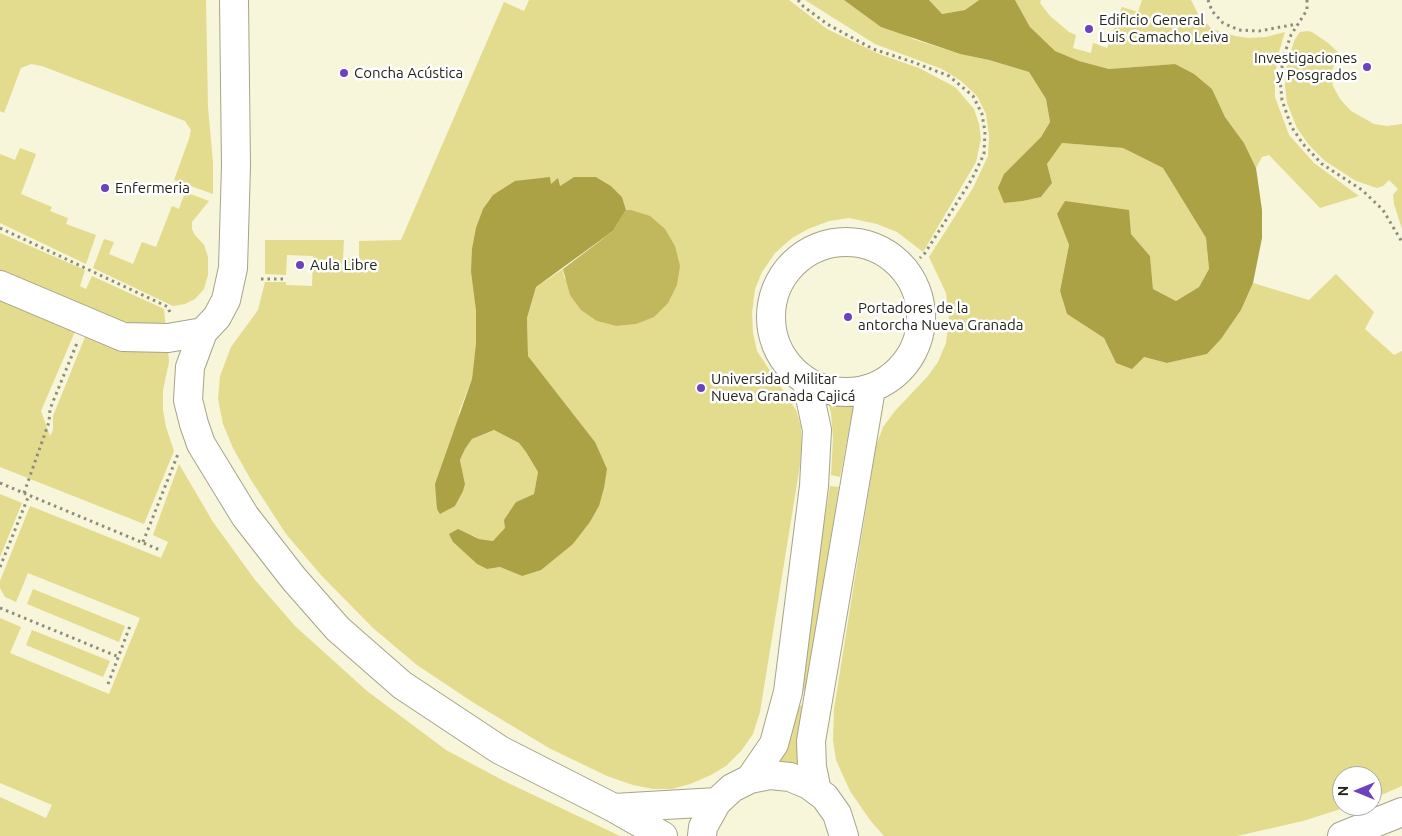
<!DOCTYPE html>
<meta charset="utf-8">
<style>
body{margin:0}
#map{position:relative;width:1402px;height:836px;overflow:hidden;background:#f7f5da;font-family:Ubuntu,sans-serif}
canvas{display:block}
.north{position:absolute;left:1332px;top:766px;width:50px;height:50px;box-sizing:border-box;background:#fff;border:1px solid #a8a8a4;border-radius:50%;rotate:270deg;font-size:14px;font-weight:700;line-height:20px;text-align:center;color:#26251c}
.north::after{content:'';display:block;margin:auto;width:18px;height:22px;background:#6b43bc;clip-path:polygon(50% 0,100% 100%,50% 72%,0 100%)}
</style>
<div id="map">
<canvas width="1402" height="836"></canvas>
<div class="north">N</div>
</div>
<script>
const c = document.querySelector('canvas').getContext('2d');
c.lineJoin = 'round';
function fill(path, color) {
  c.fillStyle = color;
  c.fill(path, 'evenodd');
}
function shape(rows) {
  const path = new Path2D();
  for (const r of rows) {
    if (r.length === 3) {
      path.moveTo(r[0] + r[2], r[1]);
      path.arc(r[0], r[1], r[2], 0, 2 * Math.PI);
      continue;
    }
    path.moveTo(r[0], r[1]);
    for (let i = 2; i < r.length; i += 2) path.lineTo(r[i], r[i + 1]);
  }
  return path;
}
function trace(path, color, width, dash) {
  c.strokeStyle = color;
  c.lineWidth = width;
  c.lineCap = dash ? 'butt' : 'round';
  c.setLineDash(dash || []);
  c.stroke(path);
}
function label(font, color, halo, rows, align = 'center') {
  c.font = font + ' Ubuntu,sans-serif';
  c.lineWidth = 5;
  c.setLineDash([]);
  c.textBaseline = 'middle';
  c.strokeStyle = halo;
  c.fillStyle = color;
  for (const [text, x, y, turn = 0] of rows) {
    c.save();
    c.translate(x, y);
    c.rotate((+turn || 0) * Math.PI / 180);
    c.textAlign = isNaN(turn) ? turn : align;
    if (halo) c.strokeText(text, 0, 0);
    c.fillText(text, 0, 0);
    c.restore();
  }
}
fill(shape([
 [0,0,206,0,208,107,213,163,213,194,174,180,189,139,191,130,185,121,42,66,31,64,21,68,4,113,0,111],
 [529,0,789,0,827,29,879,54,919,68,955,87,974,109,979,124,981,139,976,162,923,252,897,232,877,224,849,218,829,221,808,229,792,238,775,253,762,272,755,289,752,313,753,333,757,351,796,410,801,426,802,447,800,465,760,712,753,734,741,751,726,766,711,775,690,784,672,789,653,789,633,785,607,776,549,748,474,703,417,665,373,628,321,575,286,534,251,480,233,448,223,424,218,399,220,376,231,347,258,310,265,282,286,282,286,285,312,286,313,256,287,255,286,275,265,274,265,240,344,240,343,258,359,258,359,241,401,240,504,2,524,11],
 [550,177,551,185,560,186,574,177,596,177,611,186,622,197,626,210,631,210,636,324,616,326,597,321,564,277,563,269,536,287,527,318,528,356,595,442,599,506,590,522,573,544,522,576,500,567,487,569,477,564,453,542,472,535,479,539,493,541,499,536,505,528,516,502,534,494,538,472,526,452,519,443,494,430,472,439,465,449,460,460,465,484,455,506,459,412,472,379,476,343,476,311,471,272],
 [805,0,844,0,861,11,913,39,960,54,989,60,1029,72,1046,99,1050,122,1041,137,1004,174,1004,203,1023,201,1041,197,1052,183,1047,164,1062,143,1123,148,1163,168,1206,238,1209,269,1199,287,1176,301,1153,289,1150,256,1131,234,1057,214,1069,245,1060,291,1067,314,1104,338,1116,363,1144,357,1167,363,1207,354,1221,339,1241,310,1253,283,1309,300,1336,274,1374,312,1365,329,1394,355,1402,351,1402,786,1372,799,1372,776,1342,776,1342,806,1350,806,1303,821,1237,836,884,836,870,820,850,791,836,760,833,740,834,709,876,446,883,427,895,411,928,376,938,362,946,343,949,319,946,293,929,257,973,188,988,156,989,136,986,114,977,96,961,81,942,69,875,44],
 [929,0,979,0,965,10,941,14],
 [1015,0,1041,0,1040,3,1050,16,1069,32,1076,35,1073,48,1091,53,1093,43,1107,48,1122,7,1138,12,1142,0,1191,0,1199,16,1212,29,1235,36,1249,38,1266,37,1285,32,1278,55,1275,78,1275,97,1289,135,1314,163,1359,196,1320,208,1269,155,1262,157,1256,168,1244,143,1225,117,1212,89,1175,64,1109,69,1079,61,1054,51,1030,27],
 [1307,31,1312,32,1328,43,1339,53,1331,73,1333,86,1340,99,1351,111,1374,124,1387,126,1402,124,1402,229,1394,204,1393,195,1398,189,1389,180,1383,186,1377,188,1356,181,1325,161,1309,145,1297,128,1287,103,1285,86,1287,62,1295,39,1300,32],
 [20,148,36,154,21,194,52,207,50,211,68,218,66,224,96,235,86,264,0,223,0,154,15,160],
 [185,192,209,201,192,222,192,229,195,235,204,245,208,257,208,275,204,289,195,299,185,304,173,306,93,268,104,239,114,242,109,254,133,264,142,242,156,247,172,206,179,209],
 [0,233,85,270,80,286,86,289,92,276,164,309,166,330,122,326,0,274],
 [0,294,77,327,41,411,50,436,53,430,53,416,87,332,168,349,169,362,163,390,163,410,166,427,174,451,144,524,0,467],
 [828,402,842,406,860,405,851,419,840,477,831,475,833,438,831,413],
 [179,464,213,522,255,580,295,626,367,691,446,750,506,782,620,836,0,836,0,797,46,818,52,805,0,783,0,618,21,627,10,653,109,694,140,618,28,573,16,602,5,597,0,588,0,581,30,506,161,558,168,542,153,535],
 [830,486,839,487,806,691,797,690],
 [0,494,22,503,0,557],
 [33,589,125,626,119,642,27,604],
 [32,630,110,661,103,677,26,645],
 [794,704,803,706,801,740,806,771,773,765]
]), '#e3db8d');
fill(shape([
 [626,210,631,210,650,216,665,229,675,246,680,266,677,285,668,303,654,317,636,324,616,326,597,321,581,310,570,295,563,269,613,231]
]), '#c1b75c');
fill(shape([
 [844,0,929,0,942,14,965,10,979,0,1015,0,1030,27,1055,51,1079,61,1109,69,1175,64,1194,74,1212,89,1225,117,1244,143,1256,168,1262,210,1262,238,1253,283,1241,310,1221,339,1207,354,1167,363,1144,357,1132,369,1116,363,1104,338,1067,314,1060,291,1069,245,1057,214,1065,201,1129,210,1131,234,1150,256,1153,289,1176,301,1199,287,1209,269,1206,238,1163,168,1123,148,1062,143,1047,164,1052,183,1041,197,1023,201,1004,203,998,188,1004,174,1041,137,1050,122,1046,99,1029,72,989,60,960,54,881,27],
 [550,177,551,184,558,178,560,186,574,177,596,177,611,186,622,197,626,210,613,231,536,287,527,318,528,356,595,442,607,469,604,488,599,506,590,522,573,544,541,570,522,576,500,567,487,569,477,564,453,542,449,534,458,529,479,539,493,541,505,528,504,520,516,502,534,494,538,472,526,452,519,443,494,430,472,439,465,449,460,460,465,484,463,491,455,506,440,514,437,509,435,484,472,379,476,343,476,311,471,272,472,249,476,228,483,209,493,195,515,181]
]), '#aba145');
const minor = shape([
 [234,0,236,166,233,268,226,300,217,317,203,332,190,367,188,400,194,424,201,444,245,516,294,579,338,629,402,685,500,750,614,808,663,836],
 [846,317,75],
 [0,285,123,337,168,338,203,332],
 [750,779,774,744,788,692,814,486,817,430,807,383],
 [817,791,812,767,811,741,871,389],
 [614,808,717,802],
 [702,836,703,827,717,802,732,788,750,779,770,775,790,777,809,785,825,797,837,814,844,836],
 [1342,836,1402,812]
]);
trace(minor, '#a6a48b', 30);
trace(shape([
 [798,0,803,6,827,24,873,49,913,62,949,76,973,96,982,114,985,132,984,154,972,179,925,253,920,258],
 [1208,0,1212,11,1223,23,1239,30,1259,31,1297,24],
 [1307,0,1307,10,1291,35,1284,55,1280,79,1282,100,1291,126,1303,144,1322,164,1362,190,1383,210,1402,242],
 [0,228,168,307,170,313],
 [261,279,286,279],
 [0,483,160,550],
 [24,493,49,422,50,409,77,343],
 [143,542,178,454],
 [0,567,29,495],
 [0,608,119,657],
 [108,684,130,626]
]), '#8e8d7b', 3, [2.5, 4]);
trace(minor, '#fff', 28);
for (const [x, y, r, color] of [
 [1089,29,5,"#6b43bc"],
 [1367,67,5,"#6b43bc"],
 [344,73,5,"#6b43bc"],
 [105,188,5,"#6b43bc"],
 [300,265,5,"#6b43bc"],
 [848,317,5,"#6b43bc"],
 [701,388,5,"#6b43bc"]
]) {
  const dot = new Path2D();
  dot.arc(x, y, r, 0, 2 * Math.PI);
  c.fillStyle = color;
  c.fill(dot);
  trace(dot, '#fff', 2);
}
label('15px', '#26251c', '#fff', [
 ["Edificio General",1099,20],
 ["Luis Camacho Leiva",1099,37],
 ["Investigaciones",1357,58,"right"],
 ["y Posgrados",1357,75,"right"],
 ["Concha Acústica",354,73],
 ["Enfermeria",115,188],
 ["Aula Libre",310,265],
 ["Portadores de la",858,308],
 ["antorcha Nueva Granada",858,325],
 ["Universidad Militar",711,379],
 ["Nueva Granada Cajicá",711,396]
], 'left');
</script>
